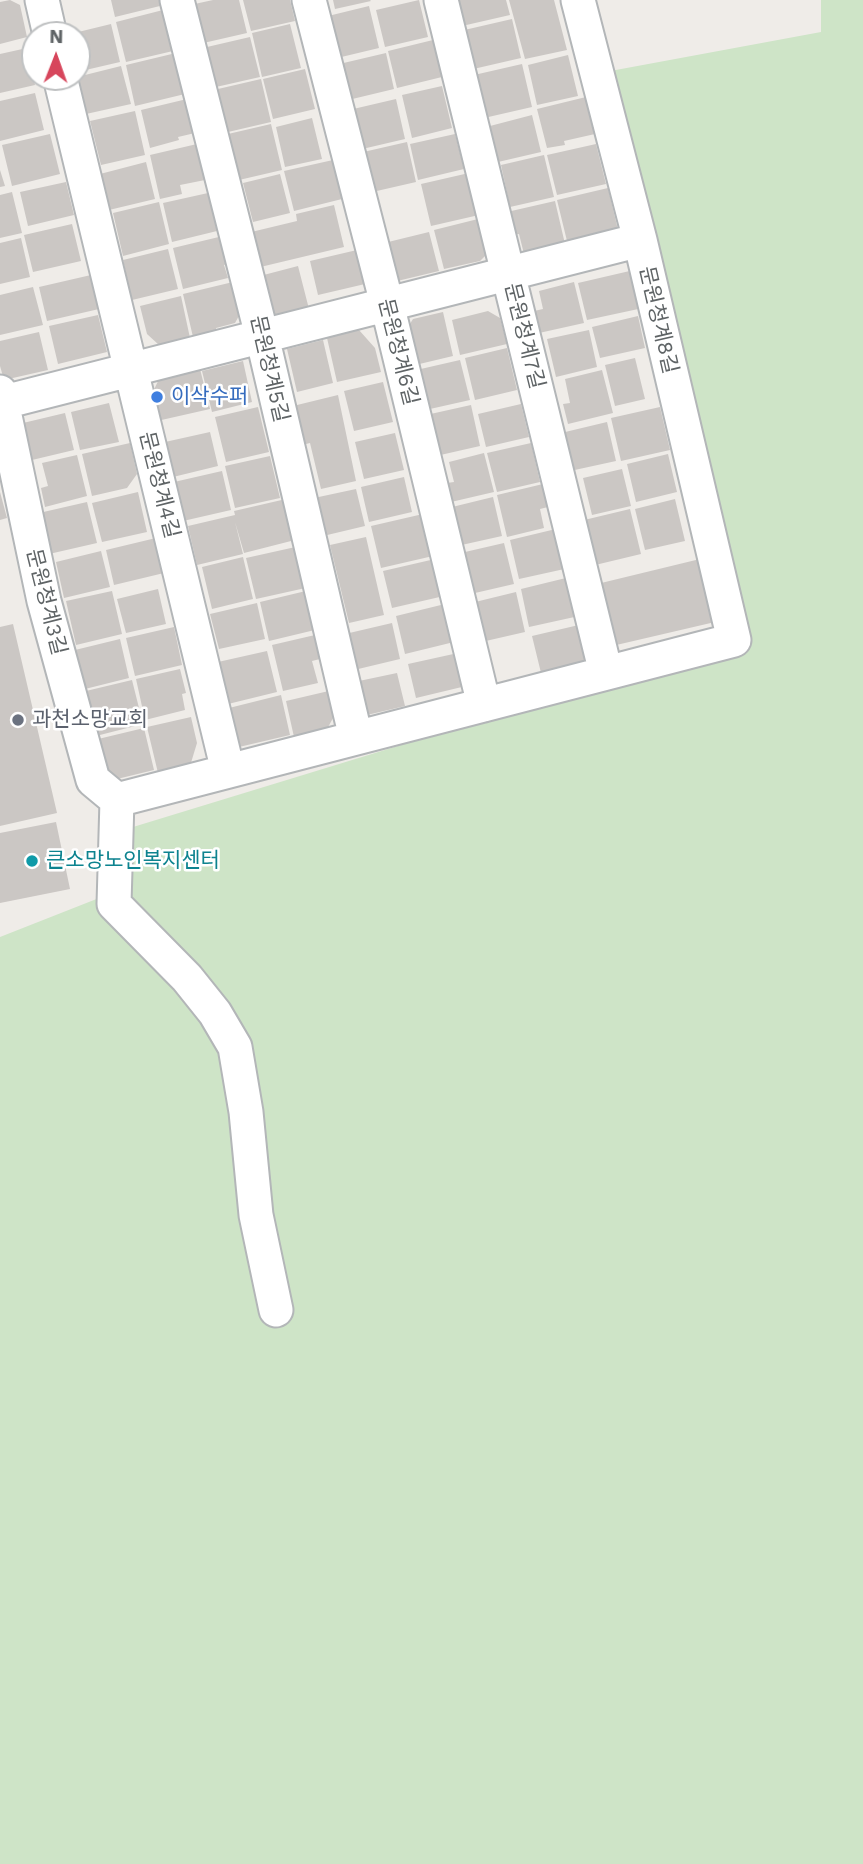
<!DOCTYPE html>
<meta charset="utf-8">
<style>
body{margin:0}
#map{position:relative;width:863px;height:1864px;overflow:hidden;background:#efece8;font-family:"Work Sans",sans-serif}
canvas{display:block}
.north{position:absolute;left:21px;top:21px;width:70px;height:70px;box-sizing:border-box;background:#fff;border:2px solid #bfc1c2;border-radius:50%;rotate:1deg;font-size:19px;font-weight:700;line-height:28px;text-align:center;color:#5f6466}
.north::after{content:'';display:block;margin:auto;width:24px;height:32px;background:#d7465c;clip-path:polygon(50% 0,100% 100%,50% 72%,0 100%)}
</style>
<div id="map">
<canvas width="863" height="1864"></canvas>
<div class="north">N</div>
</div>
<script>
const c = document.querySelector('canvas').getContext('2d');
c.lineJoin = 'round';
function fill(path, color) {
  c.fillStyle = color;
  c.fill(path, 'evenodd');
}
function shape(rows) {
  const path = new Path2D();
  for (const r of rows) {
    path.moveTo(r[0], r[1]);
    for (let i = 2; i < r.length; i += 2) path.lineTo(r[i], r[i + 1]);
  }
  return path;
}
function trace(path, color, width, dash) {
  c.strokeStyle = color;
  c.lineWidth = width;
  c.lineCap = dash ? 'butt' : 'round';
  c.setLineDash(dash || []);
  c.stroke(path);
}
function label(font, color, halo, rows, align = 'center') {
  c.font = font + ' "Work Sans","Noto Sans KR",sans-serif';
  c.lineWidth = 5;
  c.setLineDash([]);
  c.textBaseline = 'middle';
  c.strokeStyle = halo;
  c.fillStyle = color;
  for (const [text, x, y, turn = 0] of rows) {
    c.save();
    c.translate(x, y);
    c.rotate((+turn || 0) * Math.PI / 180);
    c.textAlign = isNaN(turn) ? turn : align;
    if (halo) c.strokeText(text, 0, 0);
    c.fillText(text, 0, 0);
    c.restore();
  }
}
fill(shape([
 [821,0,863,0,863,1864,0,1864,0,937,127,887,120,831,738,642,605,72,821,32]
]), '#cee4c7');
fill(shape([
 [10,0,20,5,27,37,0,44,0,2],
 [111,0,159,0,160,6,115,17],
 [213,0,239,0,247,33,199,44,190,5],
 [243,0,290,0,295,21,251,31],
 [333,0,370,0,371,1,335,9],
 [419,0,428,37,385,47,376,10],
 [456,0,506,0,510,15,462,26],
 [509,0,554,0,567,50,525,59],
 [369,6,379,48,333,59,324,17],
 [163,10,173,51,126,62,116,22],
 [512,19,521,58,469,70,460,31],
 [111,24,120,62,77,72,77,35,70,34],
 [290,24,301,68,262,77,252,33],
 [250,37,260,77,216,87,207,47],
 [433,40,442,77,397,88,388,51],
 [27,48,35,85,0,93,0,54],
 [176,53,185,94,135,106,126,65],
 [386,53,394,89,344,101,335,65],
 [568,55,578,96,537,105,528,65],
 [522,64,532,107,484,118,474,75],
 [121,66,131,104,86,114,77,77],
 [305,69,315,109,273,119,263,79],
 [261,79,271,122,228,132,218,89],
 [442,86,452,128,412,138,402,95],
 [35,93,44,130,0,141,0,101],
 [586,97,595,134,564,141,565,145,547,148,537,109],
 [187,99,195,133,178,137,179,140,150,148,141,110],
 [396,99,405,139,358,150,349,110],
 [135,111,145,155,101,165,90,121],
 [532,115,541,152,498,162,490,126],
 [312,118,322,159,285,167,276,127],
 [271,124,282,170,239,180,228,134],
 [50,134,60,174,12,186,2,145],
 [455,134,464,169,418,180,410,144],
 [407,142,416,182,368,193,359,153],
 [197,144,205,180,180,185,182,194,160,199,150,155],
 [596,144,606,184,557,195,547,155],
 [544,155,554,197,510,207,501,165],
 [333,160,342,199,294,211,284,171],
 [146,162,155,199,109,210,100,174],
 [0,170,5,186,0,187],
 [469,173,479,215,431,226,421,184],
 [280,174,290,213,253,222,243,183],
 [66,182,74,215,28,226,20,192],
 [608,188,618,230,567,241,557,200],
 [12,192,22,233,0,238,0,195],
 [208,193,217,231,172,242,163,203],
 [555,201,565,244,524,254,519,234,513,235,507,212],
 [159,202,169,244,123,256,113,213],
 [334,205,344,247,252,269,243,234,297,221,296,214],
 [482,218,490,251,480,261,444,269,434,230],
 [72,224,81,261,33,272,24,235],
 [429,232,439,271,389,283,380,244],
 [223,236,230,263,224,265,228,278,183,289,173,248],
 [21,238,30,277,0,284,0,243],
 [168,249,178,289,132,300,123,260],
 [357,250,365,284,318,295,310,261],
 [298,266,309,309,275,317,264,310,256,277],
 [634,270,643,308,587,320,578,283],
 [91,275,99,309,47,321,39,287],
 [233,282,240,314,235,323,216,328,216,332,193,337,183,294],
 [574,282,584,323,539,333,534,311,543,309,539,291],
 [33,287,43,325,0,335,0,295],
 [181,296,190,338,159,345,147,334,140,306],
 [488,311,500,318,507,344,460,355,452,320],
 [443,312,453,356,411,366,403,335,413,319],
 [98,315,107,352,58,364,49,326],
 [638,316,645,348,600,358,592,327],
 [359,330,375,348,381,372,337,382,327,338],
 [589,330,597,367,556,377,547,339],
 [39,332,48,370,4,380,0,366,0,341],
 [323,340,333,383,297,392,287,349],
 [507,348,517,390,475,400,465,358],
 [635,358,645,399,615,406,605,365],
 [460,360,470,400,421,411,412,371],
 [243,361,252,402,212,412,202,371],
 [200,369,210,409,157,421,151,396,159,379],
 [602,370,613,413,568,424,563,404,570,403,565,379],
 [383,382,393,422,354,431,344,391],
 [338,395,356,481,321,489,310,443,302,445,293,406],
 [109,403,119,442,80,450,71,412],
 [521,404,529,437,486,447,478,414],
 [471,405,480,446,436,456,426,415],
 [258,407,269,452,226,462,215,417],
 [660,407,670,450,621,461,611,418],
 [65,413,74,450,32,460,23,423],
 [607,422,616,461,570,471,561,433],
 [210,432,218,466,173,477,165,442],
 [395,433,404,470,364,479,355,442],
 [130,443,137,474,127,488,92,496,82,454],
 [531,443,540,482,497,492,487,453],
 [484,453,494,492,451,502,447,483,454,482,449,462],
 [668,454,677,492,636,502,627,464],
 [77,455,87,496,45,507,41,488,48,486,42,463],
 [270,456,280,498,235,508,225,466],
 [622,469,631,506,592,515,583,478],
 [222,471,231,510,183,521,174,482],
 [404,477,412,512,369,522,361,487],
 [543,484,548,507,540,509,544,528,507,537,497,495],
 [356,489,365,526,323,536,314,498],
 [0,492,7,518,0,520],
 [138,492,147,532,102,542,92,503],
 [493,497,502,536,457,546,448,508],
 [286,499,295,540,244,553,235,522,243,554,197,565,188,526,235,515,234,511],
 [675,499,685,541,645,550,635,509],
 [87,502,97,543,49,554,39,513],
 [630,509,641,554,591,566,580,521],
 [423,514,433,556,381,568,371,526],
 [560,528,569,568,519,579,510,540],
 [366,537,384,615,349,623,330,545],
 [156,538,164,573,114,585,106,550],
 [504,543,514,584,475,593,465,552],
 [300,546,310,587,256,599,246,558],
 [101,551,110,587,64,598,56,562],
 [243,557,253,599,212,609,202,567],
 [435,559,444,596,392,608,383,571],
 [700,559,715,622,612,646,597,584],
 [570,577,579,616,529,627,521,589],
 [158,589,166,624,126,633,117,599],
 [310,590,319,629,269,641,260,602],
 [112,591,122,634,76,645,66,601],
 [516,592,525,632,477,643,467,604],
 [257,603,265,639,219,649,210,614],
 [445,604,454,642,405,654,396,616],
 [392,623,400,659,354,670,345,634],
 [13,624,57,813,0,826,0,627],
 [583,624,591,655,583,667,542,677,532,636],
 [174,627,182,665,135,676,126,638],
 [315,635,320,659,312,661,318,683,283,691,272,645],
 [120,639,129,678,85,689,75,650],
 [267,651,277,692,228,704,218,662],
 [458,653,466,686,416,698,408,664],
 [180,669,186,693,182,694,185,710,145,720,136,679],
 [397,673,405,706,367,715,359,681],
 [132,680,143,724,96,736,86,691],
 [333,690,338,709,327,729,294,737,286,701],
 [281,695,290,735,239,747,229,708],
 [191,717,197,743,190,766,158,773,147,727],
 [144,728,154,770,117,779,101,770,94,740],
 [56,822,70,889,0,903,0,833]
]), '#cbc7c4');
const minor = shape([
 [42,0,50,35],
 [177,0,262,336,356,738],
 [309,0,387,304,484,705],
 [441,0,606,673],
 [60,77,228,771],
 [0,392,44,601,93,780,117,800],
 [0,403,640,240],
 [117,800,734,640,640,240,578,0],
 [117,800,114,904,187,978,215,1013,235,1047,246,1112,256,1215,276,1310]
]);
trace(minor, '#b3b6b8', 37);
trace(minor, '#fff', 33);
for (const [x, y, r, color] of [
 [157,397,7,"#3f7fe0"],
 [18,720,7,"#6b7280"],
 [32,861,7,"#0f9aa8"]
]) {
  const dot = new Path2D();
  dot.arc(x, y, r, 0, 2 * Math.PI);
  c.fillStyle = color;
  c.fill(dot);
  trace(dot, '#fff', 2.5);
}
label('21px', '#5f6466', '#fff', [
 ["문원청계8길",658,320,77],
 ["문원청계7길",524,336,76],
 ["문원청계6길",398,352,76],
 ["문원청계5길",269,369,77],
 ["문원청계4길",159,485,76],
 ["문원청계3길",46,602,76]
]);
label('21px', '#366cbe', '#fff', [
 ["이삭수퍼",171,397]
], 'left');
label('21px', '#5b616d', '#fff', [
 ["과천소망교회",32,720]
], 'left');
label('21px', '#0d838f', '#fff', [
 ["큰소망노인복지센터",46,861]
], 'left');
</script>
